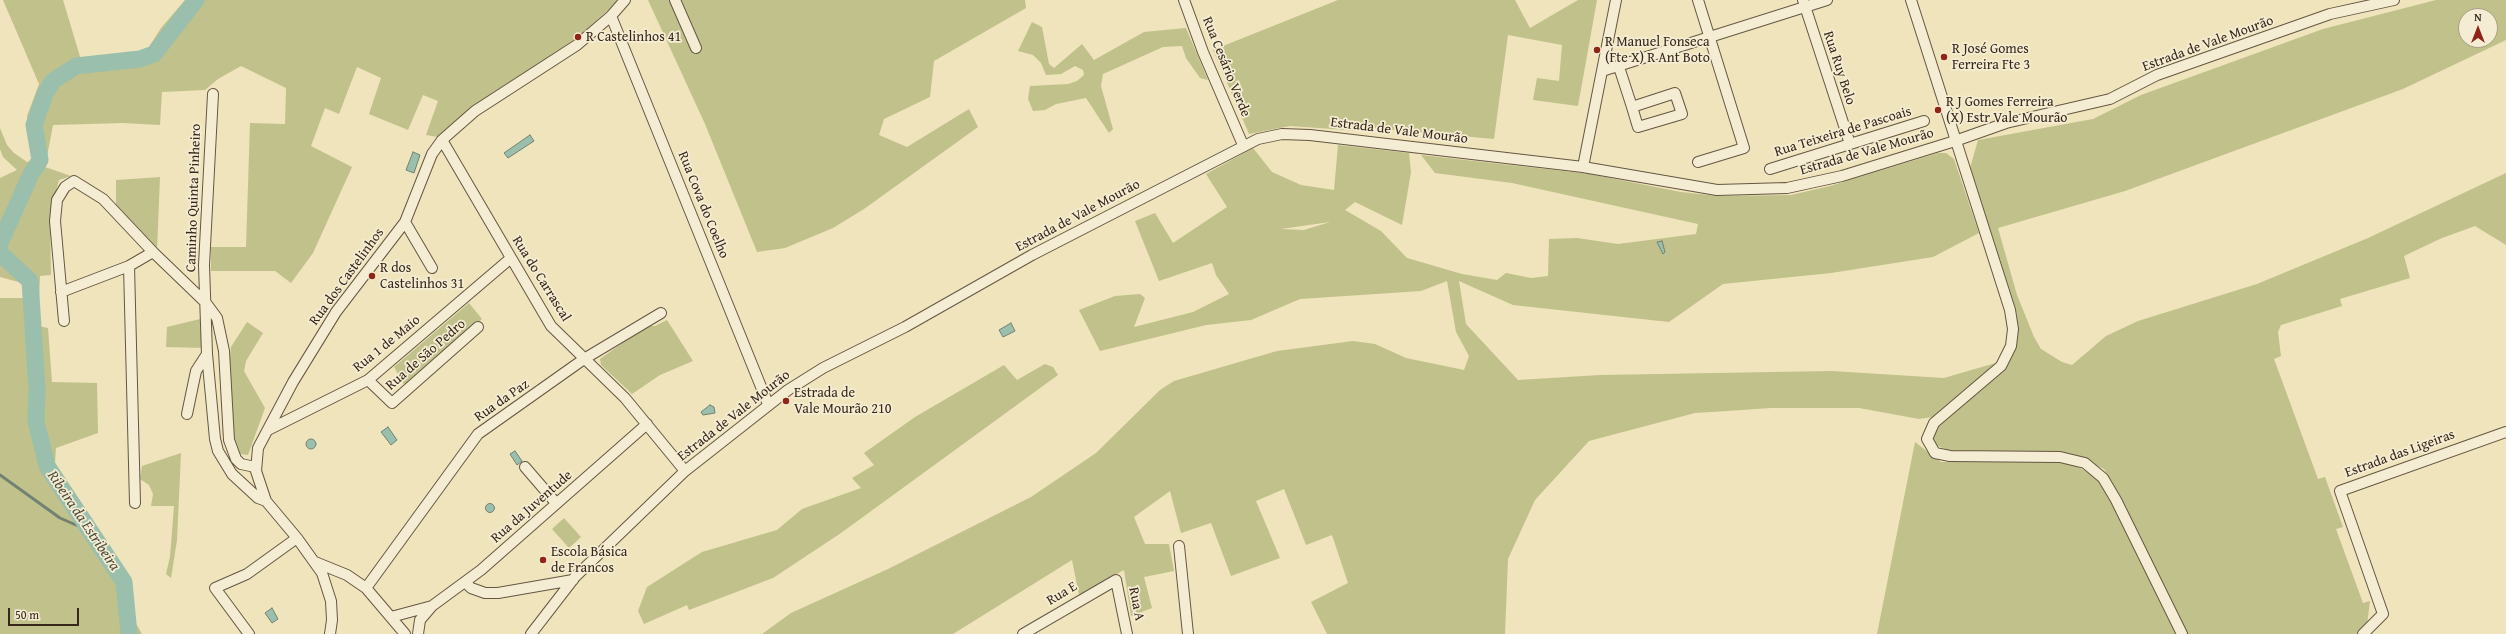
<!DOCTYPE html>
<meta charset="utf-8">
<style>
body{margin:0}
#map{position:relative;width:2506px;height:634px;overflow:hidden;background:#efe4bb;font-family:"Gentium Book Plus",serif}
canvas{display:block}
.north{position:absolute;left:2458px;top:8px;width:40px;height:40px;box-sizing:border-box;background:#f5edd3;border:1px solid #a99e89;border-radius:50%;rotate:0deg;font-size:11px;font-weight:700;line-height:16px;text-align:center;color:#37271b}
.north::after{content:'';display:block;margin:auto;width:14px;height:18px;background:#8f2418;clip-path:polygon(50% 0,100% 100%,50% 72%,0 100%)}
.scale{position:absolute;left:8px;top:608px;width:71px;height:18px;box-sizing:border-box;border:2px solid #37271b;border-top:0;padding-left:5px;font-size:12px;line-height:14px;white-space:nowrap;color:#37271b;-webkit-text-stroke:3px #f5edd3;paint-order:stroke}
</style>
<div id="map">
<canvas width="2506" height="634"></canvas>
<div class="north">N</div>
<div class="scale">50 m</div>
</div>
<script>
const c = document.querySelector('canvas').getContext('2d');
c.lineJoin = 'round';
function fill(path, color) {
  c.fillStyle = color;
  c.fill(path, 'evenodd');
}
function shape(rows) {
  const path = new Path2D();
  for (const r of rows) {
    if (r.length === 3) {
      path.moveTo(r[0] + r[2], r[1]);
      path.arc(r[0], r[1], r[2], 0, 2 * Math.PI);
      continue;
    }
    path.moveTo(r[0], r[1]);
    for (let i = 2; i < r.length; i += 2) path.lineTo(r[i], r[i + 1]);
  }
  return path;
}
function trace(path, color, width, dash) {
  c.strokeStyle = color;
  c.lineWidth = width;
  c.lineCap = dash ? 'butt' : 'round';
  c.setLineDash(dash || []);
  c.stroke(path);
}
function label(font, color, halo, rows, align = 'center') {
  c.font = font + ' "Gentium Book Plus",serif';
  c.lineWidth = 3.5;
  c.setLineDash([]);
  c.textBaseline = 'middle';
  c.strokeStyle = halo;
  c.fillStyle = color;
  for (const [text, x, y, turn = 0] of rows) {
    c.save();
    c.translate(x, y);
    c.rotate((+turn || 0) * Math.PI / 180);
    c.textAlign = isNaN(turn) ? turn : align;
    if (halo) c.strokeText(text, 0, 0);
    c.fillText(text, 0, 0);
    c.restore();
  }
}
fill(shape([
 [3,0,63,0,81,60,140,51,149,47,161,28,185,0,619,0,578,37,474,107,438,137,426,135,438,101,423,95,408,130,369,114,381,78,357,67,339,114,325,108,311,146,352,167,313,253,291,283,275,271,211,271,211,247,246,247,250,123,285,124,286,88,241,66,218,79,205,90,162,92,160,125,123,123,53,125,45,167,71,176,59,180,50,214,51,275,40,276,38,326,48,328,52,382,97,383,98,433,56,448,55,463,122,574,127,574,134,620,142,634,0,634,0,298,27,298,26,284,0,277,0,178,17,170,3,157,0,149,0,128,7,145,14,153,27,162,33,161,27,116,39,84],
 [648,0,1025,0,1026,8,934,61,930,97,884,119,879,135,907,147,969,109,978,127,864,209,833,228,785,248,757,252,705,124],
 [1338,0,1515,0,1530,28,1578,0,1597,0,1578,106,1533,100,1537,78,1559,81,1562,45,1508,35,1494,139,1373,128,1375,132,1290,126,1249,134,1213,50],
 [2436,0,2506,0,2506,40,2403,89,2125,191,1998,228,2017,295,2034,337,2041,349,2062,362,2072,365,2106,336,2138,321,2257,284,2368,238,2506,173,2506,245,2475,226,2442,238,2404,256,2410,278,2340,299,2342,306,2281,325,2278,332,2281,356,2274,359,2318,479,2325,477,2343,527,2336,529,2363,603,2370,601,2367,625,2358,634,2187,634,2120,497,2104,469,2083,459,2058,451,1952,452,1936,445,1933,437,1938,425,2014,349,2018,331,2017,315,1970,168,1978,140,2093,119,2141,95,2323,29],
 [2466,16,2490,16,2490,40,2466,40],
 [1032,22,1042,27,1049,64,1054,68,1082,44,1094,60,1144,32,1186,28,1208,80,1200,78,1186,58,1182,46,1163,47,1103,74,1101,86,1113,129,1109,133,1086,98,1056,104,1045,110,1033,111,1028,99,1030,86,1068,84,1077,81,1084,75,1083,70,1075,66,1061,74,1046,75,1041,63,1033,55,1018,51],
 [1338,145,1409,153,1411,172,1402,225,1355,202,1345,210,1381,231,1407,258,1462,274,1497,280,1506,273,1531,278,1548,276,1549,239,1577,238,1618,244,1696,234,1698,224,1512,183,1435,173,1421,155,1590,174,1681,192,1718,196,1791,195,1830,186,1938,153,1946,153,1954,159,1979,233,1933,257,1831,273,1723,284,1669,322,1513,305,1459,281,1466,324,1518,380,1600,375,1832,371,1944,378,1999,362,1933,417,1919,419,1859,408,1771,408,1727,411,1695,413,1589,441,1535,500,1508,559,1505,634,1327,634,1311,602,1348,583,1332,535,1306,545,1284,489,1256,501,1280,558,1231,576,1211,523,1181,533,1170,491,1134,517,1145,544,1169,544,1174,571,1144,577,1152,608,1131,616,1124,570,1079,595,1072,560,953,634,762,634,791,613,888,569,1031,497,1096,453,1160,390,1174,381,1277,351,1353,341,1375,344,1406,358,1464,370,1469,356,1456,332,1447,281,1421,291,1300,299,1251,320,1206,325,1100,351,1079,310,1115,296,1140,294,1145,298,1134,327,1193,312,1229,294,1216,275,1212,263,1159,281,1135,221,1155,213,1173,243,1227,207,1206,174,1253,148,1272,172,1301,185,1334,190],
 [1330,222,1304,230,1281,229],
 [160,177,157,250,116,209,116,180],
 [469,303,482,319,405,386,394,367],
 [200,319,204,348,166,347,167,327],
 [667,320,693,361,660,375,632,394,601,365,600,359,646,326,655,326],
 [247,322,263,333,246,361,244,371,265,408,248,455,240,454,235,448,231,437,230,357,231,347],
 [1045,364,1053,367,1058,375,841,533,773,578,689,610,687,605,644,624,638,611,647,587,702,552,777,530,802,509,861,488,852,478,874,465,864,453,915,417,1004,365,1017,380],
 [1915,442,1941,462,2058,461,2072,464,2097,477,2104,486,2177,634,1877,634],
 [181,453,177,540,171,578,166,574,170,557,174,506,151,506,153,494,149,485,140,479,142,466],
 [564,518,581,537,569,548,552,529]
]), '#c1c18b');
const water = shape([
 [530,135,534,141,508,158,504,153,530,135],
 [413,152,420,155,414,173,406,170,413,152],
 [1662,241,1665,252,1663,254,1657,242,1662,241],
 [1011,323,1015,331,1003,337,999,330,1011,323],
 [710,405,714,407,715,413,703,415,701,412,710,405],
 [388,427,397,440,391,445,381,432,388,427],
 [311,444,5],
 [515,451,522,461,517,465,510,454,515,451],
 [490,508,4.5],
 [272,608,278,619,272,623,265,613,272,608]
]);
fill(water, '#9abfac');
trace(water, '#728272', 1);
trace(shape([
 [0,475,60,518,92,532]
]), '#728272', 3);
trace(shape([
 [0,243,31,174,40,160,34,125,45,94,53,81,76,66,140,59,154,54,196,0],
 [0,253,30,281,37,389,36,421,47,466,124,582,129,634]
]), '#9abfac', 17);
const minor = shape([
 [675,0,696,48],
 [1184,0,1203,52,1243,145],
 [1698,0,1744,148,1698,162],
 [1803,0,1850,144],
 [1911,0,2010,310,2013,329,2011,346,2001,366,1934,423,1927,439,1935,453,1950,456,2060,457,2085,463,2103,478,2116,500,2182,634],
 [611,16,768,404],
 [1619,67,1632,107,1638,127,1682,114,1675,93,1632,107],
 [1602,71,1827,0],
 [213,94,204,265,207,354,215,439,218,451,232,474,258,498,266,501],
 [442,140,551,326,625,398,685,471],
 [1583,167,1616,0],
 [1770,169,1924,121],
 [405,222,432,268],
 [129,266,135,503],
 [61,292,129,266,153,252,206,303,217,318,224,351,229,440,236,459,241,464,255,467],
 [64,321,55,221,57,200,65,187,74,181,103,199,153,252],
 [368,380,392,403,478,327],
 [187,414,196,371,207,354],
 [268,430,368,380,511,258],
 [525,467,556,503],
 [1179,546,1188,634],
 [315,562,347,575,366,588,405,634],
 [465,582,471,588,485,593,498,593,573,580],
 [366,588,478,434,584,359,661,313],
 [391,617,432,606],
 [249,634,215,588,247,574,297,538],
 [330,634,332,620,331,601,322,573,297,538,266,501,256,471,258,448,293,382,336,312,405,222,432,154,442,140,475,111,577,45,611,16,625,0],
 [418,634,420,620,432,606,481,570,647,424],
 [531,634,575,577,685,471,788,390,823,368,905,327,1032,255,1258,139,1282,134,1310,135,1583,167,1717,190,1787,188,1842,176,1955,141,2006,123,2110,99,2157,75,2330,14,2394,0],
 [1023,634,1116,580,1127,634],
 [2363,634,2383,614,2340,491,2506,432]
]);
trace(minor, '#655643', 12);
trace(minor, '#f5edd3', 10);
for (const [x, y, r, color] of [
 [578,37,4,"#8f2418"],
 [1597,50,4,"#8f2418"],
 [1944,57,4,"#8f2418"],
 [1938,110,4,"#8f2418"],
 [372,276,4,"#8f2418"],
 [786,401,4,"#8f2418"],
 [543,560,4,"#8f2418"]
]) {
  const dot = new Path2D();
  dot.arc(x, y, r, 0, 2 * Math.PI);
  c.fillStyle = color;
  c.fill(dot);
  trace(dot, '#f5edd3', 1.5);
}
label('14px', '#37271b', '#f5edd3', [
 ["R Castelinhos 41",586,37],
 ["R Manuel Fonseca",1605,42],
 ["(Fte X) R Ant Boto",1605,58],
 ["R José Gomes",1952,49],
 ["Ferreira Fte 3",1952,65],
 ["R J Gomes Ferreira",1946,102],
 ["(X) Estr Vale Mourão",1946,118],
 ["R dos",380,268],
 ["Castelinhos 31",380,284],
 ["Estrada de",794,393],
 ["Vale Mourão 210",794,409],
 ["Escola Básica",551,552],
 ["de Francos",551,568]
], 'left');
label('14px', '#37271b', '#f5edd3', [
 ["Estrada de Vale Mourão",2208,44,-20],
 ["Rua Cesário Verde",1226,67,68],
 ["Rua Ruy Belo",1839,68,72],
 ["Estrada de Vale Mourão",1399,131,7],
 ["Rua Teixeira de Pascoais",1843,132,-17],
 ["Estrada de Vale Mourão",1867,152,-16],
 ["Caminho Quinta Pinheiro",194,198,-88],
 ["Rua Cova do Coelho",703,205,68],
 ["Estrada de Vale Mourão",1078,216,-28],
 ["Rua dos Castelinhos",347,277,-54],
 ["Rua do Carrascal",541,279,58],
 ["Rua 1 de Maio",387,344,-39],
 ["Rua de São Pedro",426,355,-41],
 ["Rua da Paz",502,401,-35],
 ["Estrada de Vale Mourão",734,416,-38],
 ["Estrada das Ligeiras",2400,454,-20],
 ["Rua da Juventude",532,507,-41],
 ["Rua E",1062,594,-31],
 ["Rua A",1136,604,79]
]);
label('italic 15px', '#504d3f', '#f5edd3', [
 ["Ribeira da Estribeira",83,521,56]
]);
</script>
